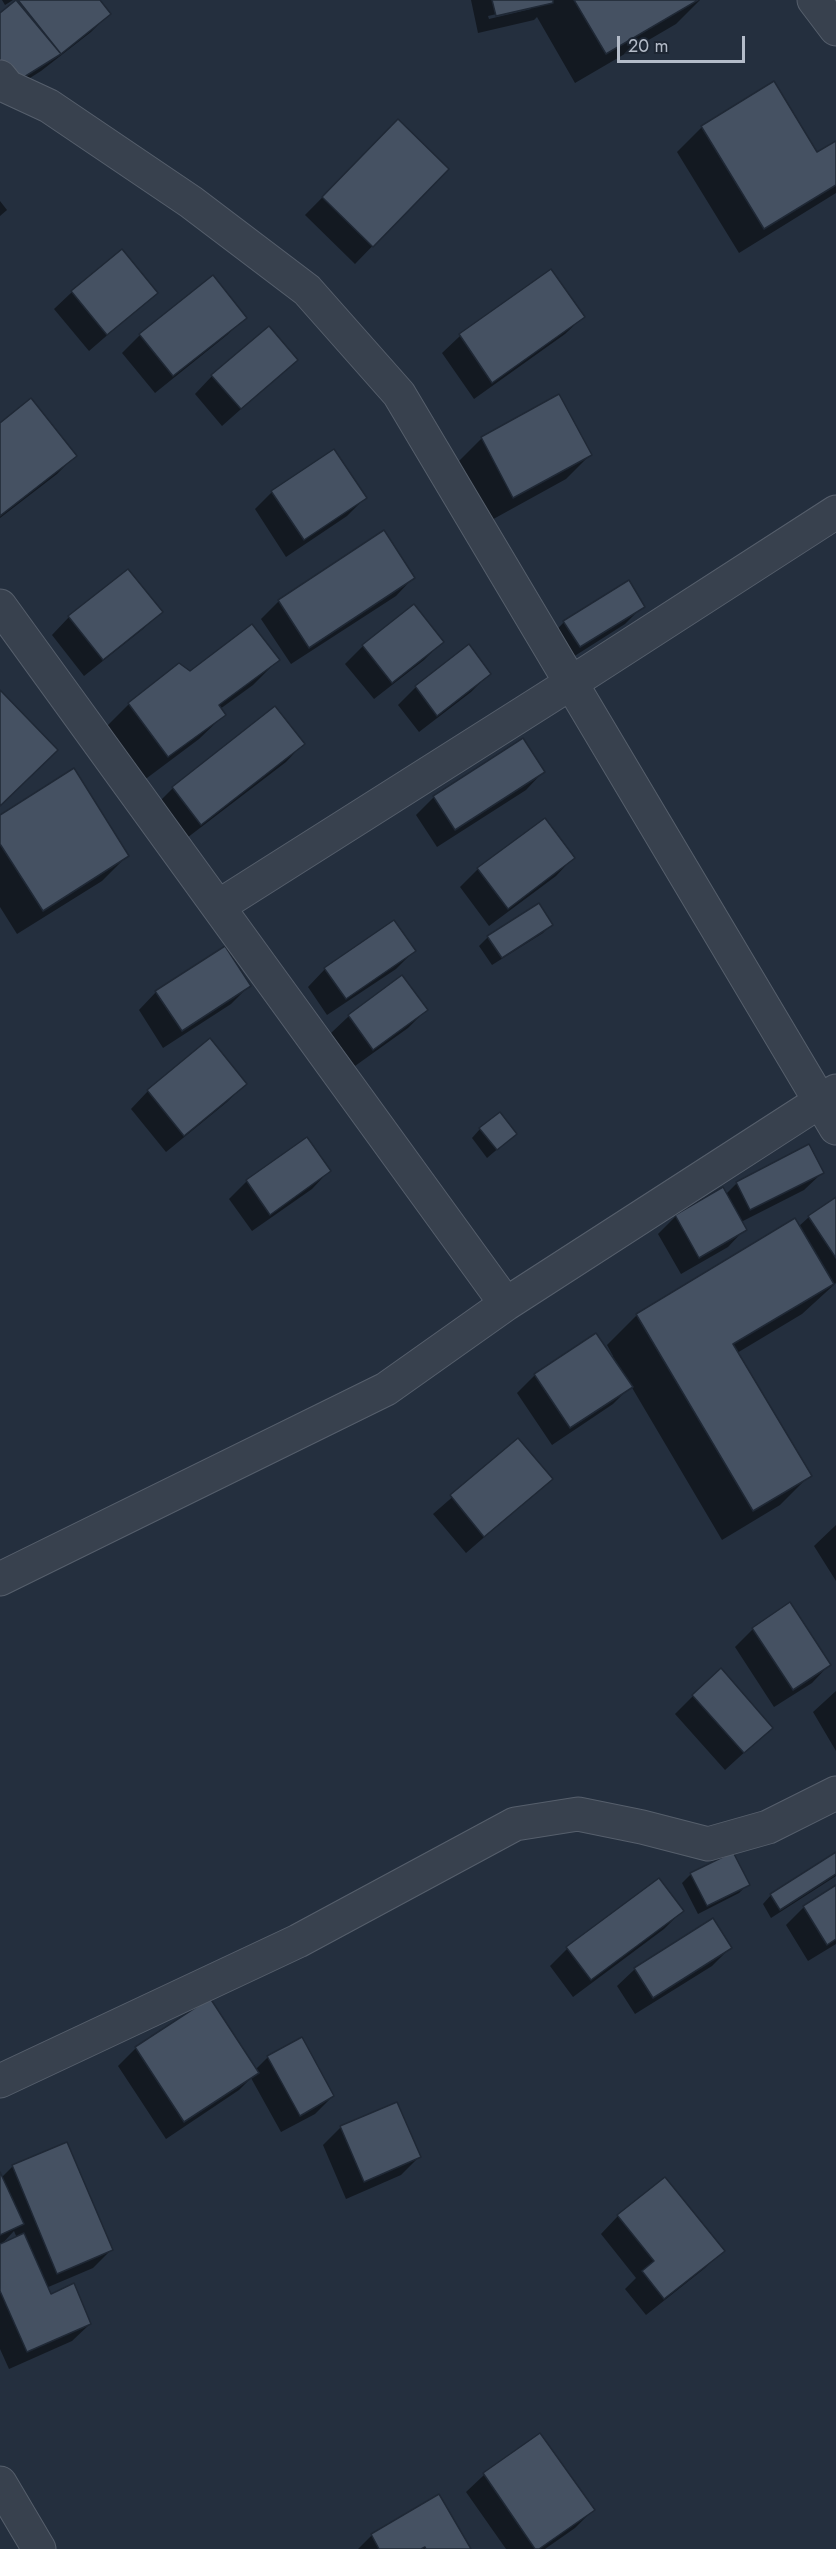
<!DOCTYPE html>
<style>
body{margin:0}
#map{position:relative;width:836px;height:2549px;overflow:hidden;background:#242f3e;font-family:Jost,sans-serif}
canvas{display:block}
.scale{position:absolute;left:617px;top:36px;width:128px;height:27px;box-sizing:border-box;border:3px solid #b4bcc9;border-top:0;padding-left:8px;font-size:18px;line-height:21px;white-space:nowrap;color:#b4bcc9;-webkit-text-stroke:4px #1d2633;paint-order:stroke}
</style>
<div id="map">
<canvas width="836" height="2549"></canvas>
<div class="scale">20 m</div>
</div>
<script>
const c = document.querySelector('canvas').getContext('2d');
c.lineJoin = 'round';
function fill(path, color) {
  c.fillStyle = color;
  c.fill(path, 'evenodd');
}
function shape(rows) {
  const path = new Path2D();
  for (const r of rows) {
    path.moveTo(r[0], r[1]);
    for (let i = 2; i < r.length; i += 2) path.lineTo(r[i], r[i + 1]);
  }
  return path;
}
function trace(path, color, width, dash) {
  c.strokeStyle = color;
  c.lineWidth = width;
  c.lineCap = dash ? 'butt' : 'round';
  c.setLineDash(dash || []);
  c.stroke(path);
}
fill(shape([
 [2,0,13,0,5,5],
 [20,0,98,0,109,14,91,32,41,71,0,97,0,16],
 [471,0,700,0,676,24,575,83,537,17,534,20,478,33],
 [531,6,531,9,489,19,488,16],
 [398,121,447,169,355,264,305,215],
 [702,127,817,155,836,143,836,193,739,253,677,152],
 [0,201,7,210,0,216],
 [550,271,583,317,565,334,474,399,442,353,460,336],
 [72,292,156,293,89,351,54,309],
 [245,318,227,335,155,393,122,353,140,335],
 [296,360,222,426,195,394,212,376],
 [0,425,75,456,57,474,0,518],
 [482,438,590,455,566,479,488,522,457,463],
 [272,492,365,498,347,516,286,557,255,509],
 [413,578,396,596,291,664,261,619,279,601],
 [643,606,625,624,562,664,547,640,564,622],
 [161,612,143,629,84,676,52,635,69,617],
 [442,642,424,660,374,699,345,664,363,646],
 [278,660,253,685,220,709,224,715,199,739,143,781,104,729,129,704,179,665,190,673],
 [489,674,471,692,419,732,398,705,416,687],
 [275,708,303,744,286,762,183,841,155,806,173,788],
 [543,772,526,790,437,847,416,815,434,797],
 [0,816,127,856,102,881,17,934,0,907],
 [545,820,573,858,556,876,489,926,460,887,478,869],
 [551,924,543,933,492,965,479,946,488,937],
 [414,951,396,969,327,1015,308,987,325,969],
 [249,986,231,1004,163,1048,139,1010,156,992],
 [426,1010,408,1028,355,1066,331,1033,349,1016],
 [245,1084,227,1102,166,1152,131,1109,148,1091],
 [480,1129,515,1134,487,1158,472,1138],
 [307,1139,329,1171,312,1189,252,1231,229,1199,247,1181],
 [809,1146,822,1173,804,1190,741,1222,745,1229,728,1247,681,1274,658,1234,676,1216,725,1195,737,1183],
 [836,1199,836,1283,802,1314,737,1353,810,1475,780,1505,722,1540,631,1386,613,1404,552,1445,517,1393,535,1375,611,1357,613,1356,607,1345,637,1315,798,1227,809,1217],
 [518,1440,551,1479,466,1553,433,1514],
 [836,1525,836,1581,814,1546],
 [753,1629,829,1665,812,1683,774,1707,735,1647],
 [836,1691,836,1751,813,1712],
 [693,1696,771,1728,725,1770,675,1714],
 [836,1854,836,1876,771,1918,763,1904,771,1895],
 [691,1874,748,1884,739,1893,698,1914,682,1883],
 [836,1887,836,1944,808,1961,786,1925,804,1907],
 [682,1911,664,1929,573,1997,550,1966,567,1949],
 [730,1948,712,1966,635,2014,617,1986,635,1969],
 [302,2039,333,2096,315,2114,281,2132,251,2078,239,2090,166,2139,118,2066,136,2048,255,2070,268,2057],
 [341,2127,419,2157,401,2175,346,2199,323,2145],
 [67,2144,111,2250,93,2268,46,2288,50,2296,90,2324,72,2341,9,2369,0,2349,0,2175,1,2178,12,2167],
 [14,2231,17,2238,0,2246],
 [618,2216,722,2250,705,2268,646,2315,625,2289,636,2278,601,2234],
 [540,2435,593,2510,575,2528,545,2549,506,2549,466,2492,484,2475],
 [439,2496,469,2549,358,2549,372,2535]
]), '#0007');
const building = shape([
 [16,0,61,54,8,87,0,73,0,13,16,0],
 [18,0,100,0,111,14,61,54,18,0],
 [492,0,553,0,553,3,496,16,492,0],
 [574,0,698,0,606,54,574,0],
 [774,81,817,152,836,141,836,185,764,229,701,126,774,81],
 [398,119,449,169,373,247,322,197,398,119],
 [122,249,158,293,107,335,71,291,122,249],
 [551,269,585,317,492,383,459,334,551,269],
 [213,275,247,318,173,376,139,334,213,275],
 [269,326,298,360,241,409,211,375,269,326],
 [559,394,592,455,513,498,481,437,559,394],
 [31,398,77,456,0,516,0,423,31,398],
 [334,449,367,498,304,540,271,491,334,449],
 [384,530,415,578,309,648,278,600,384,530],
 [128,569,163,612,103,660,68,616,128,569],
 [629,580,645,607,580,647,563,621,629,580],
 [414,604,444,642,392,683,362,645,414,604],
 [252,624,280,660,219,705,226,715,168,757,128,703,179,663,190,671,252,624],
 [469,644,491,674,437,716,415,686,469,644],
 [0,690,58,750,0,806,0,690],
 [275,706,305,744,201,825,172,787,275,706],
 [523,738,545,772,455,830,433,796,523,738],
 [74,768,129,856,43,911,0,844,0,815,74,768],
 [545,818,575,858,508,909,477,868,545,818],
 [539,903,553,925,502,958,487,936,539,903],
 [394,920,416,951,346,999,324,968,394,920],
 [225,946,251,986,182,1031,155,991,225,946],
 [402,975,428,1010,373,1050,348,1015,402,975],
 [210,1038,247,1084,184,1136,147,1090,210,1038],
 [500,1112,517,1134,497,1150,479,1128,500,1112],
 [307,1137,331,1171,270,1215,246,1180,307,1137],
 [809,1144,824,1173,750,1210,736,1182,809,1144],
 [723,1187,747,1230,699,1258,675,1215,723,1187],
 [836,1197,836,1258,808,1216,836,1197],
 [795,1218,834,1284,733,1344,812,1476,753,1511,636,1314,795,1218],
 [596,1333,633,1387,570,1428,534,1374,596,1333],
 [518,1438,553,1479,484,1537,450,1495,518,1438],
 [790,1602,831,1665,793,1690,752,1628,790,1602],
 [721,1668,773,1728,744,1753,692,1695,721,1668],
 [733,1852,750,1885,707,1906,690,1873,733,1852],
 [836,1852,836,1874,780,1910,770,1894,836,1852],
 [659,1878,684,1911,591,1980,566,1947,659,1878],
 [836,1885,836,1939,827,1945,803,1906,836,1885],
 [713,1918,732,1948,653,1998,634,1968,713,1918],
 [210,1998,259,2073,184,2122,135,2047,210,1998],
 [302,2037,334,2096,300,2116,267,2056,302,2037],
 [397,2102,421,2157,364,2182,340,2126,397,2102],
 [67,2142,113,2250,57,2274,12,2165,67,2142],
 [0,2172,24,2224,0,2235,0,2172],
 [665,2177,725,2251,664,2299,642,2271,654,2261,617,2215,665,2177],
 [24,2233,51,2294,74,2283,91,2324,27,2352,0,2291,0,2244,24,2233],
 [540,2433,595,2510,539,2549,535,2549,483,2473,540,2433],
 [439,2494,471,2549,426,2549,425,2547,421,2549,379,2549,371,2534,439,2494]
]);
fill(building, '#455162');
trace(building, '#1f2835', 1.5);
const minor = shape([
 [814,0,836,29],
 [0,77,8,87,49,106,191,202,307,290,399,394,836,1128],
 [0,606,506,1304],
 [219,906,571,683,836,512],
 [0,1579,386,1389,506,1304,836,1091],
 [0,2081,298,1941,515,1824,578,1814,642,1827,708,1844,768,1827,836,1793],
 [0,2483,39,2549]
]);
trace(minor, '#565f6c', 35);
trace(minor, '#38414e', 33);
</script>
